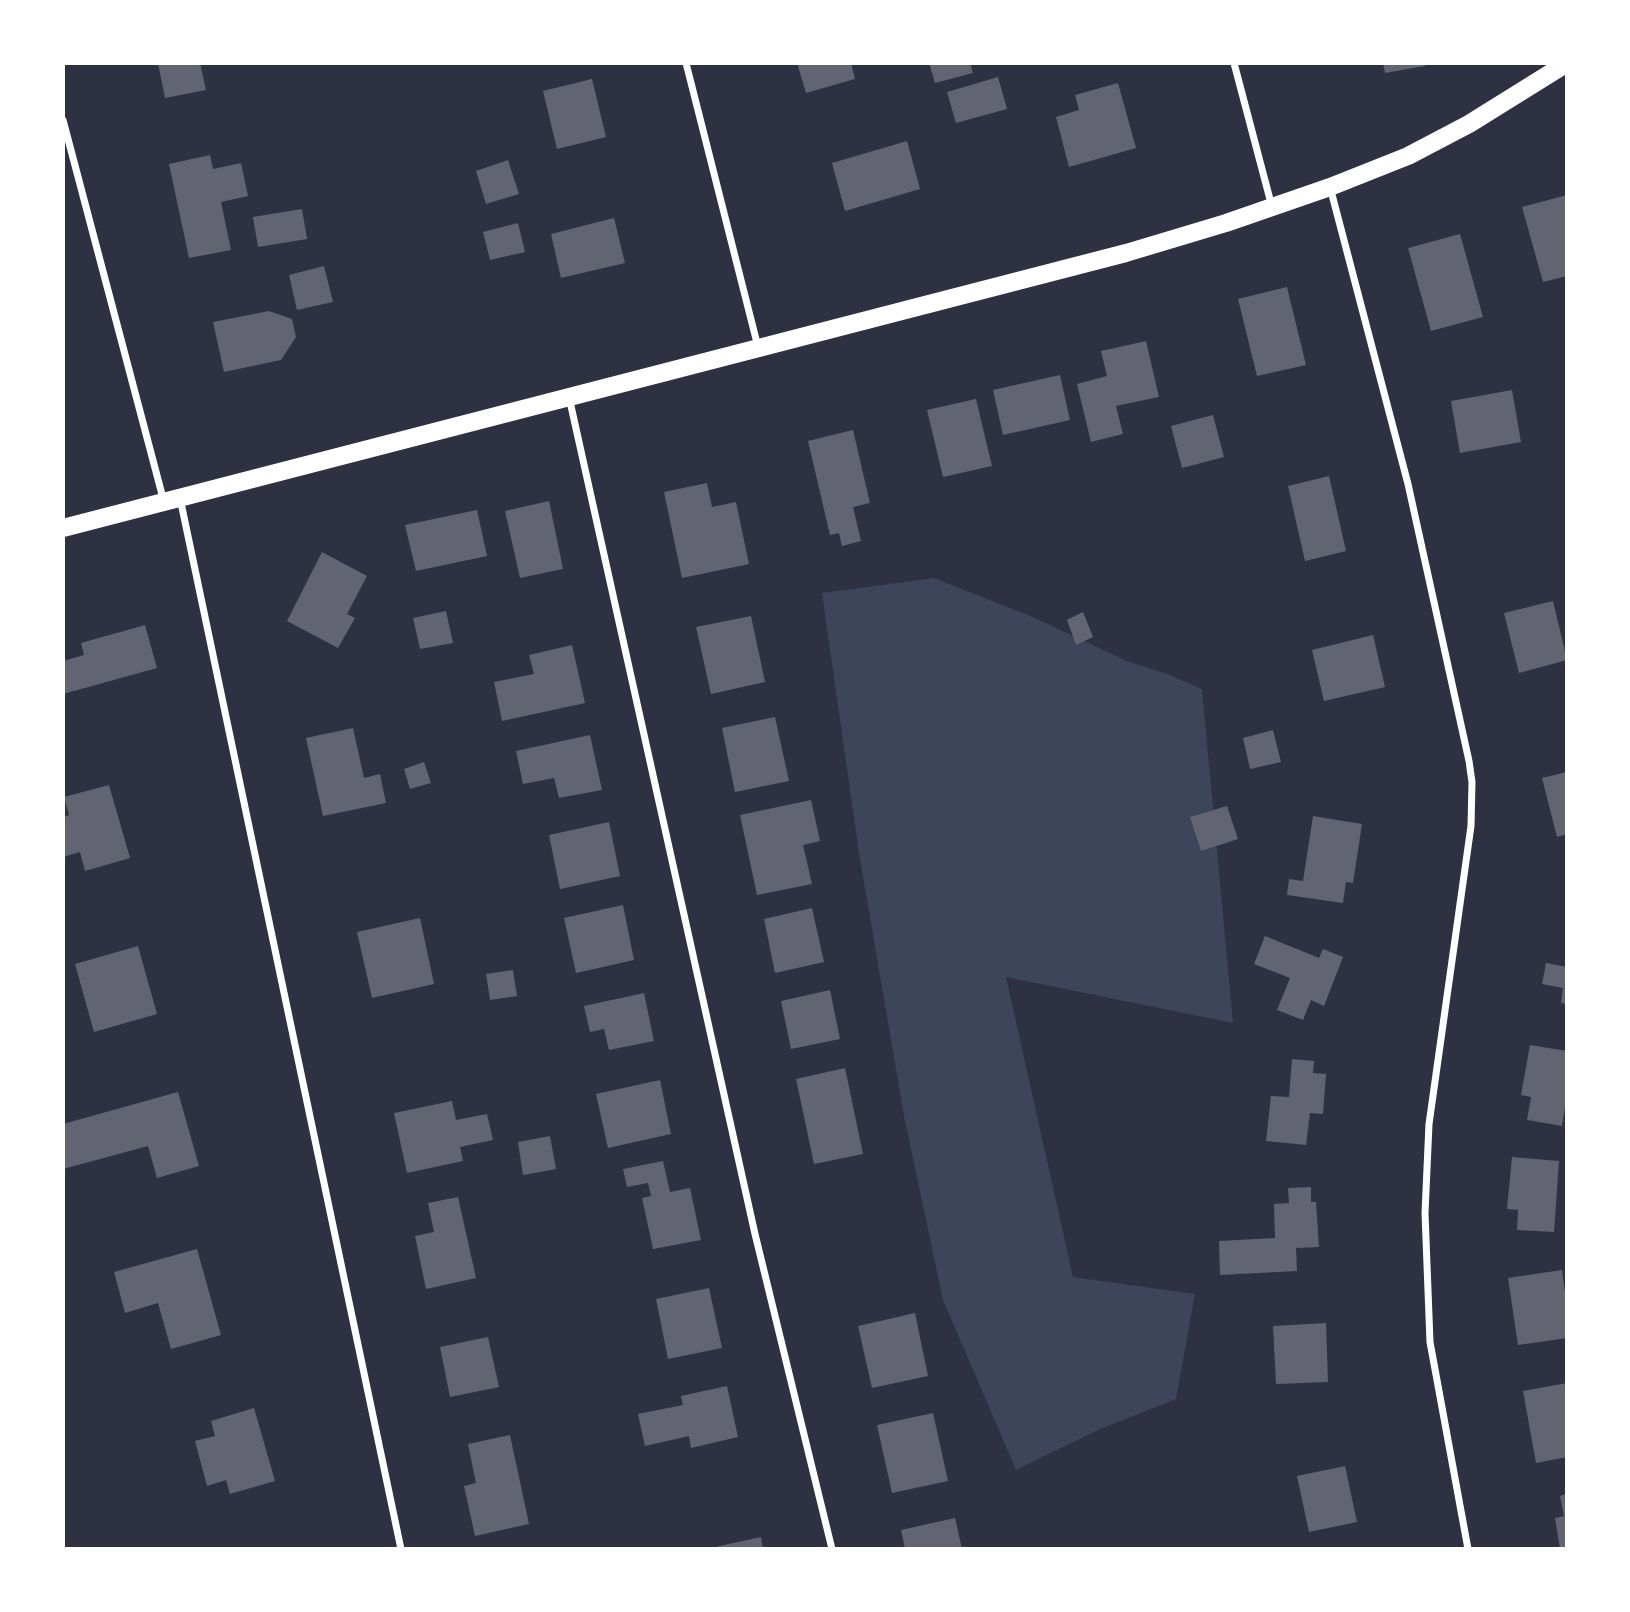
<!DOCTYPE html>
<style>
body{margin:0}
#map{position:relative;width:1630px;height:1612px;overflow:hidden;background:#2d3142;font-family:"Varela Round",sans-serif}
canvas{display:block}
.frame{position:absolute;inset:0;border:65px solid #fff;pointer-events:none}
</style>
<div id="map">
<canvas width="1630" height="1612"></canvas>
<div class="frame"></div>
</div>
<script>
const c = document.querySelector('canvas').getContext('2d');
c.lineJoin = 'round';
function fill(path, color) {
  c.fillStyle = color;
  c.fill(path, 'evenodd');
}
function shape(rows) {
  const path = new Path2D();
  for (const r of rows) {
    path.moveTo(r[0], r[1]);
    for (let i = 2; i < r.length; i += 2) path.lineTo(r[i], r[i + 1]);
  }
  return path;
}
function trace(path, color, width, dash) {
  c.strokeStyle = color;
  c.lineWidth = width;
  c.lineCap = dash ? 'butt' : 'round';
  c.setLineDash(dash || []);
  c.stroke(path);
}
fill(shape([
 [934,578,1035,618,1127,661,1167,674,1202,689,1233,1023,1006,977,1073,1277,1195,1294,1176,1399,1098,1430,1016,1470,943,1300,904,1116,859,853,822,593]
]), '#3c4559');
fill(shape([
 [158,63,200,63,206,90,165,98],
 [797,63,851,63,855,79,806,93],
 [929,63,970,63,973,73,935,83],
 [1383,63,1425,63,1425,66,1385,73],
 [998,77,1007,109,956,123,947,92],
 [592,79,606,137,557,149,543,91],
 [1118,83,1136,148,1069,167,1056,117,1079,110,1075,95],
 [907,141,920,189,845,211,832,163],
 [210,155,213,169,241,163,248,196,221,202,231,250,189,258,169,164],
 [508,160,519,194,486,204,476,171],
 [1567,195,1567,276,1543,282,1522,207],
 [302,209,307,239,258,247,253,217],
 [614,218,625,263,561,278,551,234],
 [518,223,525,252,490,260,483,232],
 [1460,234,1483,317,1431,331,1408,248],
 [324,266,333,302,297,310,289,275],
 [1287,287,1306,365,1257,376,1238,299],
 [269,311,292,319,296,337,281,360,224,372,213,322],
 [1146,341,1159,397,1116,406,1123,434,1091,442,1077,384,1107,376,1101,351],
 [1060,375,1070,420,1003,435,993,390],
 [1512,390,1521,442,1460,453,1451,401],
 [976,399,992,466,943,477,927,410],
 [1213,415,1224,457,1182,468,1171,426],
 [853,430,870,503,853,507,861,541,842,546,839,533,830,535,808,441],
 [1329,476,1346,551,1305,561,1288,486],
 [707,483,712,507,736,502,749,564,682,578,664,492],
 [549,501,563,569,520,578,505,511],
 [477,510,487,556,416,571,405,525],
 [322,552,367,576,347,614,355,618,338,648,287,621],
 [1553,601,1567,660,1519,673,1504,613],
 [446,611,453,643,420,649,413,618],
 [1083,612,1093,637,1076,645,1067,620],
 [751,616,765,682,711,694,696,627],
 [145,625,157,668,63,694,63,661,84,655,81,643],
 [1373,635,1385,687,1324,701,1312,650],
 [572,645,585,703,502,721,494,682,534,674,529,655],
 [775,717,789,781,735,792,722,728],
 [353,728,364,778,380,774,386,803,323,816,306,738],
 [1273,730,1281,762,1250,769,1243,738],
 [590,735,602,790,559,798,554,778,523,784,516,751],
 [424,762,431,783,410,789,404,769],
 [1567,772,1567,834,1557,837,1542,778],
 [109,785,130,858,85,871,80,852,63,857,63,817,69,815,64,797],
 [811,800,820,841,803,845,812,884,757,895,740,815],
 [1227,806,1238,839,1201,851,1190,817],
 [1313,816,1362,824,1353,883,1346,882,1343,903,1287,895,1289,879,1303,881],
 [609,822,620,876,560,889,549,835],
 [623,905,634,960,576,973,564,918],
 [812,908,824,962,775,973,764,919],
 [420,918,434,984,372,998,357,932],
 [1265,936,1319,958,1323,949,1343,957,1324,1006,1311,1000,1303,1020,1277,1010,1290,978,1254,964],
 [138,946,157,1014,94,1032,75,964],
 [1546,963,1567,967,1567,1004,1561,1003,1563,988,1542,984],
 [513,970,517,996,490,1000,486,974],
 [830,990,840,1039,791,1049,781,1001],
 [644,993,654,1041,609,1050,604,1029,590,1032,584,1006],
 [1530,1045,1567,1051,1567,1095,1562,1126,1527,1120,1531,1097,1521,1095],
 [1292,1059,1314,1061,1313,1073,1326,1074,1323,1114,1310,1113,1306,1145,1266,1141,1271,1096,1289,1097],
 [845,1068,863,1154,814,1164,796,1079],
 [660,1080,671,1134,608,1148,596,1094],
 [178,1092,199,1166,157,1178,148,1146,63,1169,63,1124],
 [452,1101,456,1120,487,1114,493,1140,460,1147,463,1161,407,1173,394,1113],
 [550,1136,556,1169,523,1175,518,1142],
 [1512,1157,1559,1161,1554,1232,1517,1230,1518,1210,1507,1209],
 [663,1161,670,1192,690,1188,701,1240,653,1249,642,1198,651,1196,648,1183,627,1187,623,1169],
 [1311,1187,1311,1202,1316,1202,1319,1247,1296,1248,1297,1271,1220,1275,1219,1241,1275,1238,1274,1204,1289,1203,1288,1188],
 [458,1197,476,1278,426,1289,415,1236,434,1232,428,1203],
 [197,1249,221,1335,171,1349,158,1303,125,1313,114,1272],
 [1562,1270,1567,1307,1567,1338,1518,1345,1508,1278],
 [709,1288,722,1348,668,1359,656,1299],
 [915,1313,928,1376,872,1388,858,1326],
 [1326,1323,1328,1382,1276,1384,1273,1326],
 [488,1337,499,1387,450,1397,440,1347],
 [1567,1383,1567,1457,1536,1463,1523,1391],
 [727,1386,738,1437,691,1448,689,1436,645,1446,638,1414,683,1405,681,1396],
 [254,1408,275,1481,230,1494,226,1480,207,1486,195,1441,215,1436,211,1421],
 [933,1413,948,1481,892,1493,877,1425],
 [510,1435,529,1524,475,1536,464,1486,476,1483,468,1444],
 [1345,1466,1357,1522,1309,1532,1297,1476],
 [1567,1494,1567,1549,1560,1549,1555,1518,1564,1516,1560,1496],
 [955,1518,962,1549,905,1549,901,1530],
 [761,1537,763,1549,711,1549,711,1548]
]), '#626471');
trace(shape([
 [686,63,758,347],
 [1234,63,1272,207],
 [63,120,164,502],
 [1330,187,1408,484,1469,761,1472,782,1471,826,1429,1124,1425,1213,1430,1342,1468,1549],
 [569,397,755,1234,832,1549],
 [180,498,401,1549]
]), '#fff', 7);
trace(shape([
 [63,528,1126,253,1226,223,1330,187,1408,156,1469,124,1567,63]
]), '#fff', 18);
</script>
